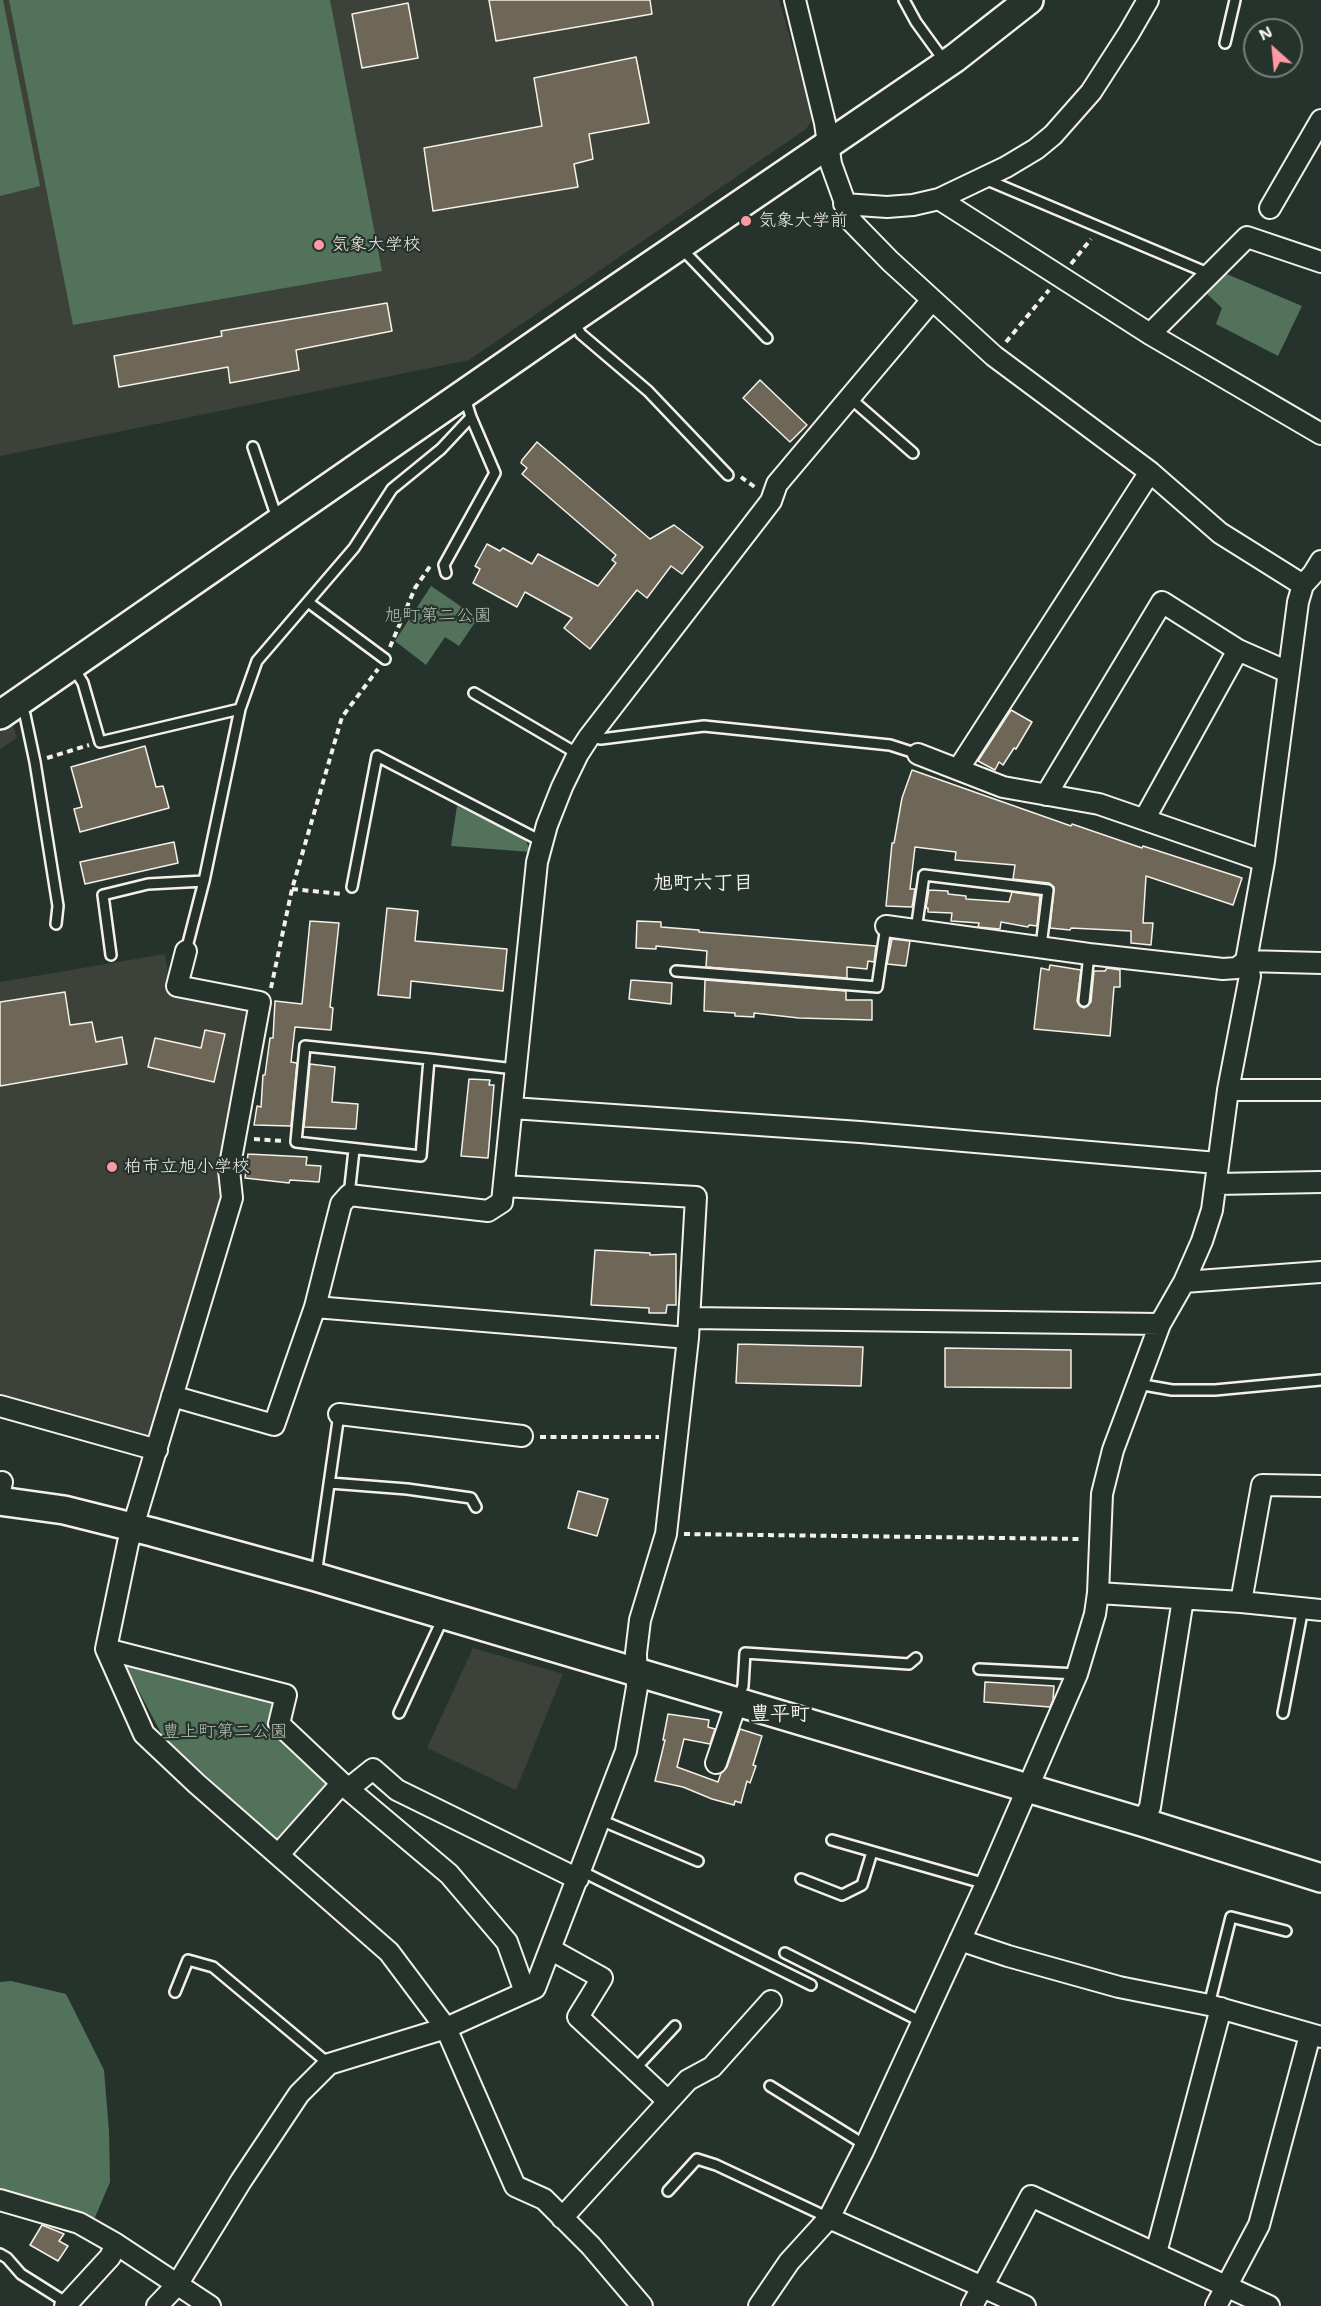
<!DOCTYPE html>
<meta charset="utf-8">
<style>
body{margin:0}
#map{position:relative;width:1321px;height:2306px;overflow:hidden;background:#26332d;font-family:"Shantell Sans",sans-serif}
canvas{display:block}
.north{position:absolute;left:1243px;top:18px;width:60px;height:60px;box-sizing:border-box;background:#26332d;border:2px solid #787f78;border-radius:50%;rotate:333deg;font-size:16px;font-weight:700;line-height:24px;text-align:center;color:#f4f1e8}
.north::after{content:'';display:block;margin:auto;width:21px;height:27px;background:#ff9aa2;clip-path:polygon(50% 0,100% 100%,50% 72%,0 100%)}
</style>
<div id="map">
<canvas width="1321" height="2306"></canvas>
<div class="north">N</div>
</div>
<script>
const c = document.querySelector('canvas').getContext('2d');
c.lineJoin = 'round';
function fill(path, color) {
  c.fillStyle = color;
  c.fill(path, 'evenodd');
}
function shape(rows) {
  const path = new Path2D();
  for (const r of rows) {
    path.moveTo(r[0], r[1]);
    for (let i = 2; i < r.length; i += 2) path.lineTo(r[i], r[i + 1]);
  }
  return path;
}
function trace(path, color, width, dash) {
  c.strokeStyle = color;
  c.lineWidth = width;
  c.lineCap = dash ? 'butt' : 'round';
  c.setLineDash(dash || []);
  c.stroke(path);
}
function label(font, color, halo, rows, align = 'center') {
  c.font = font + ' "Shantell Sans","Klee One",sans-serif';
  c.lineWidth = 4.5;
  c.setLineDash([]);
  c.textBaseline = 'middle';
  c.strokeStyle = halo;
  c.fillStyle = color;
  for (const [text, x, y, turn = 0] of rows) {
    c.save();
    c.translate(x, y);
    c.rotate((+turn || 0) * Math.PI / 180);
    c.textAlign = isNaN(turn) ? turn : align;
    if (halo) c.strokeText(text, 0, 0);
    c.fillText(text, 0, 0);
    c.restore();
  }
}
fill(shape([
 [0,0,779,0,813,118,806,129,469,360,0,456],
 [12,723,17,738,0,749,0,732],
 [165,954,171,995,240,1007,245,1013,227,1135,222,1199,155,1435,145,1440,0,1400,0,982],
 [473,1648,563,1674,516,1790,427,1748]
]), '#3c4239');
fill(shape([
 [0,0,3,0,40,186,0,196],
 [9,0,330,0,382,271,73,325],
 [1222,272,1302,306,1278,356,1216,324,1222,308,1207,294],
 [431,586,478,618,459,646,445,637,426,665,395,641],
 [457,806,525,839,531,852,451,846],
 [123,1661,273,1699,329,1781,328,1790,284,1838,275,1839,162,1735],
 [11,1981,66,1994,104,2070,109,2131,110,2182,93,2222,0,2192,0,1982]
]), '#53725b');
const building = shape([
 [489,0,650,0,652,14,496,41,489,0],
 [408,3,418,58,362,68,352,14,408,3],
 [636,57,649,123,589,134,593,159,574,164,578,187,433,211,424,148,542,126,534,78,636,57],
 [387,303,392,331,296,350,299,370,230,383,228,367,119,387,114,356,222,336,221,331,387,303],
 [760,380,807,425,790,442,743,398,760,380],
 [537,442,650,539,674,525,703,547,682,574,671,566,647,598,637,590,590,649,564,628,572,618,525,592,517,607,473,583,480,569,475,566,487,544,500,551,503,548,532,564,538,554,598,586,616,563,612,560,616,555,522,474,527,468,521,463,522,460,537,442],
 [1011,710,1032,722,1016,749,1014,748,1003,765,999,762,995,770,978,761,1011,710],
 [145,746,156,787,163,786,169,808,80,832,74,809,82,807,71,767,145,746],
 [912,770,1071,826,1072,824,1142,848,1143,846,1242,878,1233,905,1146,876,1143,923,1153,923,1151,945,1131,943,1131,931,1071,928,1070,930,1050,928,1054,887,1049,883,1013,879,1015,865,955,860,956,852,915,847,910,889,915,889,912,907,886,906,892,843,894,843,902,798,912,770],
 [174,842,178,863,85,884,80,862,174,842],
 [929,890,948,891,948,894,966,896,966,899,1009,902,1012,892,1040,896,1037,926,1029,925,1028,927,1001,922,1000,929,978,927,979,923,951,921,952,913,928,912,928,908,926,908,929,890],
 [387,908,418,911,415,941,507,949,503,991,411,981,410,998,378,995,387,908],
 [310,921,339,923,330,1007,333,1008,331,1030,295,1027,291,1062,297,1063,291,1126,254,1125,257,1106,261,1107,263,1075,265,1075,270,1038,273,1038,275,1001,302,1004,310,921],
 [637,921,661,922,661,927,699,930,699,932,876,946,874,962,868,961,867,969,847,967,847,978,706,967,707,951,656,946,656,949,636,948,637,921],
 [892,939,910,941,906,966,887,964,892,939],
 [1050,965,1081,970,1077,1001,1080,1006,1084,1008,1091,1002,1094,971,1105,971,1107,968,1120,970,1120,987,1114,987,1110,1036,1034,1029,1041,968,1049,970,1050,965],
 [631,980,672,983,671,1004,629,999,631,980],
 [705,980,846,991,846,1000,872,1000,872,1020,799,1018,754,1013,754,1017,735,1016,735,1013,704,1011,705,980],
 [65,992,70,1025,92,1022,96,1042,122,1037,127,1064,0,1086,0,1002,65,992],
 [205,1030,225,1034,214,1082,148,1067,155,1038,201,1048,205,1030],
 [310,1064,335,1067,332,1102,358,1104,356,1129,304,1127,310,1064],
 [469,1079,490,1080,489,1085,494,1085,488,1158,461,1156,469,1079],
 [248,1154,307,1157,306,1165,321,1166,319,1182,290,1180,289,1183,245,1178,248,1154],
 [595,1250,650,1253,650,1255,676,1254,676,1305,667,1305,666,1313,649,1313,649,1308,591,1305,595,1250],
 [738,1344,863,1347,861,1386,736,1383,738,1344],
 [945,1348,1071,1350,1071,1388,945,1387,945,1348],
 [578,1491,608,1499,597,1536,568,1528,578,1491],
 [985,1682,1054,1686,1053,1700,1050,1707,984,1702,985,1682],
 [668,1714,709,1720,708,1727,715,1729,710,1744,684,1739,677,1767,718,1782,721,1773,727,1767,740,1729,762,1736,753,1765,756,1766,750,1783,747,1781,741,1803,735,1801,734,1805,712,1799,683,1787,655,1781,665,1740,663,1740,668,1714],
 [42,2225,64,2234,59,2241,68,2246,58,2261,30,2245,42,2225]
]);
fill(building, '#6e6656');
trace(building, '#f4f1e8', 1.5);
const lane = shape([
 [904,0,916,22,945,62],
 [1225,43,1235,0],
 [985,179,1210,274],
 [681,248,767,338],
 [573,321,581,334,648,391,728,475],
 [850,398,913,453],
 [253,447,277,518],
 [446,573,444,565,495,473,471,417],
 [308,602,385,659],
 [73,667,83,683,100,742,240,709],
 [474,693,578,754],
 [19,704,25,715,35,762,58,906,56,924],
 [589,737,601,739,704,726,890,745,918,754],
 [352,887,377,756,543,842],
 [916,930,924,875,1048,890,1041,946],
 [186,951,204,881,240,709,257,661,354,548,392,489,441,449,471,417,465,398],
 [111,955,103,895,148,884,204,881],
 [676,971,877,987,886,926],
 [1084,1001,1089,954],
 [429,1059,421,1156,296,1142,305,1046,429,1059,515,1069],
 [349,1195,354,1150],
 [1138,1384,1172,1390,1215,1390,1321,1380],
 [330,1483,407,1489,471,1498,476,1507],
 [316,1575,339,1414],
 [979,1669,1077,1674],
 [738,1698,743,1686,745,1653,909,1664,916,1658],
 [399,1713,443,1618],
 [1283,1713,1303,1608],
 [598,1819,698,1861],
 [832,1840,986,1884],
 [581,1871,811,1985],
 [801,1879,842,1895,862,1885,872,1852],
 [785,1953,922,2022],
 [175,1992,188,1960,213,1967,329,2064],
 [1209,2005,1231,1917,1286,1931],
 [634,2070,675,2026],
 [770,2086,865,2145],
 [668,2191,697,2159,716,2165,829,2218],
 [0,2254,7,2258,21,2274,67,2303]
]);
const street = shape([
 [795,0,825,123,831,164,852,222,890,261,994,356,1150,472,1220,533,1303,585],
 [939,199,1150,334,1321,434],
 [844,204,887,207,913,205,939,199,1006,167,1036,149,1053,135,1091,92,1129,33,1148,0],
 [1270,208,1321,120],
 [1150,334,1247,237,1321,262],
 [918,754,1003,787,1099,804,1264,861],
 [959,768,1150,472],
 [1046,795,1162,602,1238,650,1288,672],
 [1145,818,1238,650],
 [886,926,1089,954,1223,969,1237,968,1246,961,1321,963],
 [186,951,177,986,260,1002,229,1170,232,1198,128,1543,106,1649,144,1734,197,1784,389,1952,446,2028,515,2186,544,2199,591,2246,642,2306],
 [1228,1090,1321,1090],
 [512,1108,860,1132,1217,1163],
 [1216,1184,1321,1182],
 [1184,1282,1321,1272],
 [315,1307,688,1338],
 [689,1318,1160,1324],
 [172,1396,274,1425,315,1307,341,1204,349,1195,488,1211,502,1202,537,862,547,825,562,787,578,754,589,737,771,501,777,484,932,300],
 [0,1406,157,1450],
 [339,1414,522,1436],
 [0,1491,2,1482],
 [1098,1593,1241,1602,1321,1610],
 [1241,1602,1262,1485,1321,1486],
 [106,1649,286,1695,279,1724,348,1789,449,1874,507,1942,525,1992],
 [716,1763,737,1701],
 [348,1789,373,1769,397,1790,578,1879],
 [1142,1822,1150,1807,1183,1599],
 [279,1854,342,1783],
 [960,1940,1008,1956,1119,1987,1209,2005,1321,2037],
 [550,1949,602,1978,578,2017,668,2101],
 [0,2200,79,2223,116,2244,210,2306],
 [562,2218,688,2080,712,2067,771,2001],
 [829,2218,1025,2306],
 [1156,2253,1221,2008],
 [65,2306,110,2257,116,2244],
 [157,2306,177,2285,241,2181,299,2094,329,2064,446,2028,535,1988,626,1751,637,1687,636,1653,640,1620,666,1534,688,1338,696,1197,504,1186],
 [759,2306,789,2262,829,2218,863,2151,986,1884,1077,1674,1095,1614,1098,1593,1102,1494,1113,1450,1160,1324,1184,1282,1202,1241,1212,1210,1228,1090,1250,976,1246,961,1264,861,1298,602,1303,585,1313,574,1321,561],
 [972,2306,1031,2196,1269,2306],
 [1216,2306,1259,2225,1310,2035]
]);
const secondary = shape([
 [0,715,572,319,955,58,1029,0],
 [0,1501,64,1510,152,1532,316,1577,1142,1822,1321,1878]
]);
trace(lane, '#f4f1e8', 14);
trace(street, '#f4f1e8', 24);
trace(secondary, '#f4f1e8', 32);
trace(shape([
 [1071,264,1091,239],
 [1006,342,1049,290],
 [741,477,756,488],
 [390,647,415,588,431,565],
 [47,758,89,745],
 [292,889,342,894],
 [271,988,292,889,342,717,378,669],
 [254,1139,283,1141],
 [540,1437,659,1437],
 [684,1534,1082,1539]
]), '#f4f1e8', 4, [6, 4.5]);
trace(lane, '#26332d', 9);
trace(street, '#26332d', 20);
trace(secondary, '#26332d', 27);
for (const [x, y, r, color] of [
 [746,221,6,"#ff9aa2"],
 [319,245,6,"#ff9aa2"],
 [112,1167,6,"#ff9aa2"]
]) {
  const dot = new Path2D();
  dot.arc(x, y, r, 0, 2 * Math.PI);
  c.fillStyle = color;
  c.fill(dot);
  trace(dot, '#26332d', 2);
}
label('18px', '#f4f1e8', '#26332d', [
 ["気象大学前",758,221],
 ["気象大学校",331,245],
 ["柏市立旭小学校",124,1167]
], 'left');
label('18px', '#b4beb0', '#26332d', [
 ["旭町第二公園",438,616],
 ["豊上町第二公園",225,1732]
]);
label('bold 20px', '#f4f1e8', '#26332d', [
 ["旭町六丁目",703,884],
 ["豊平町",780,1715]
]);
</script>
